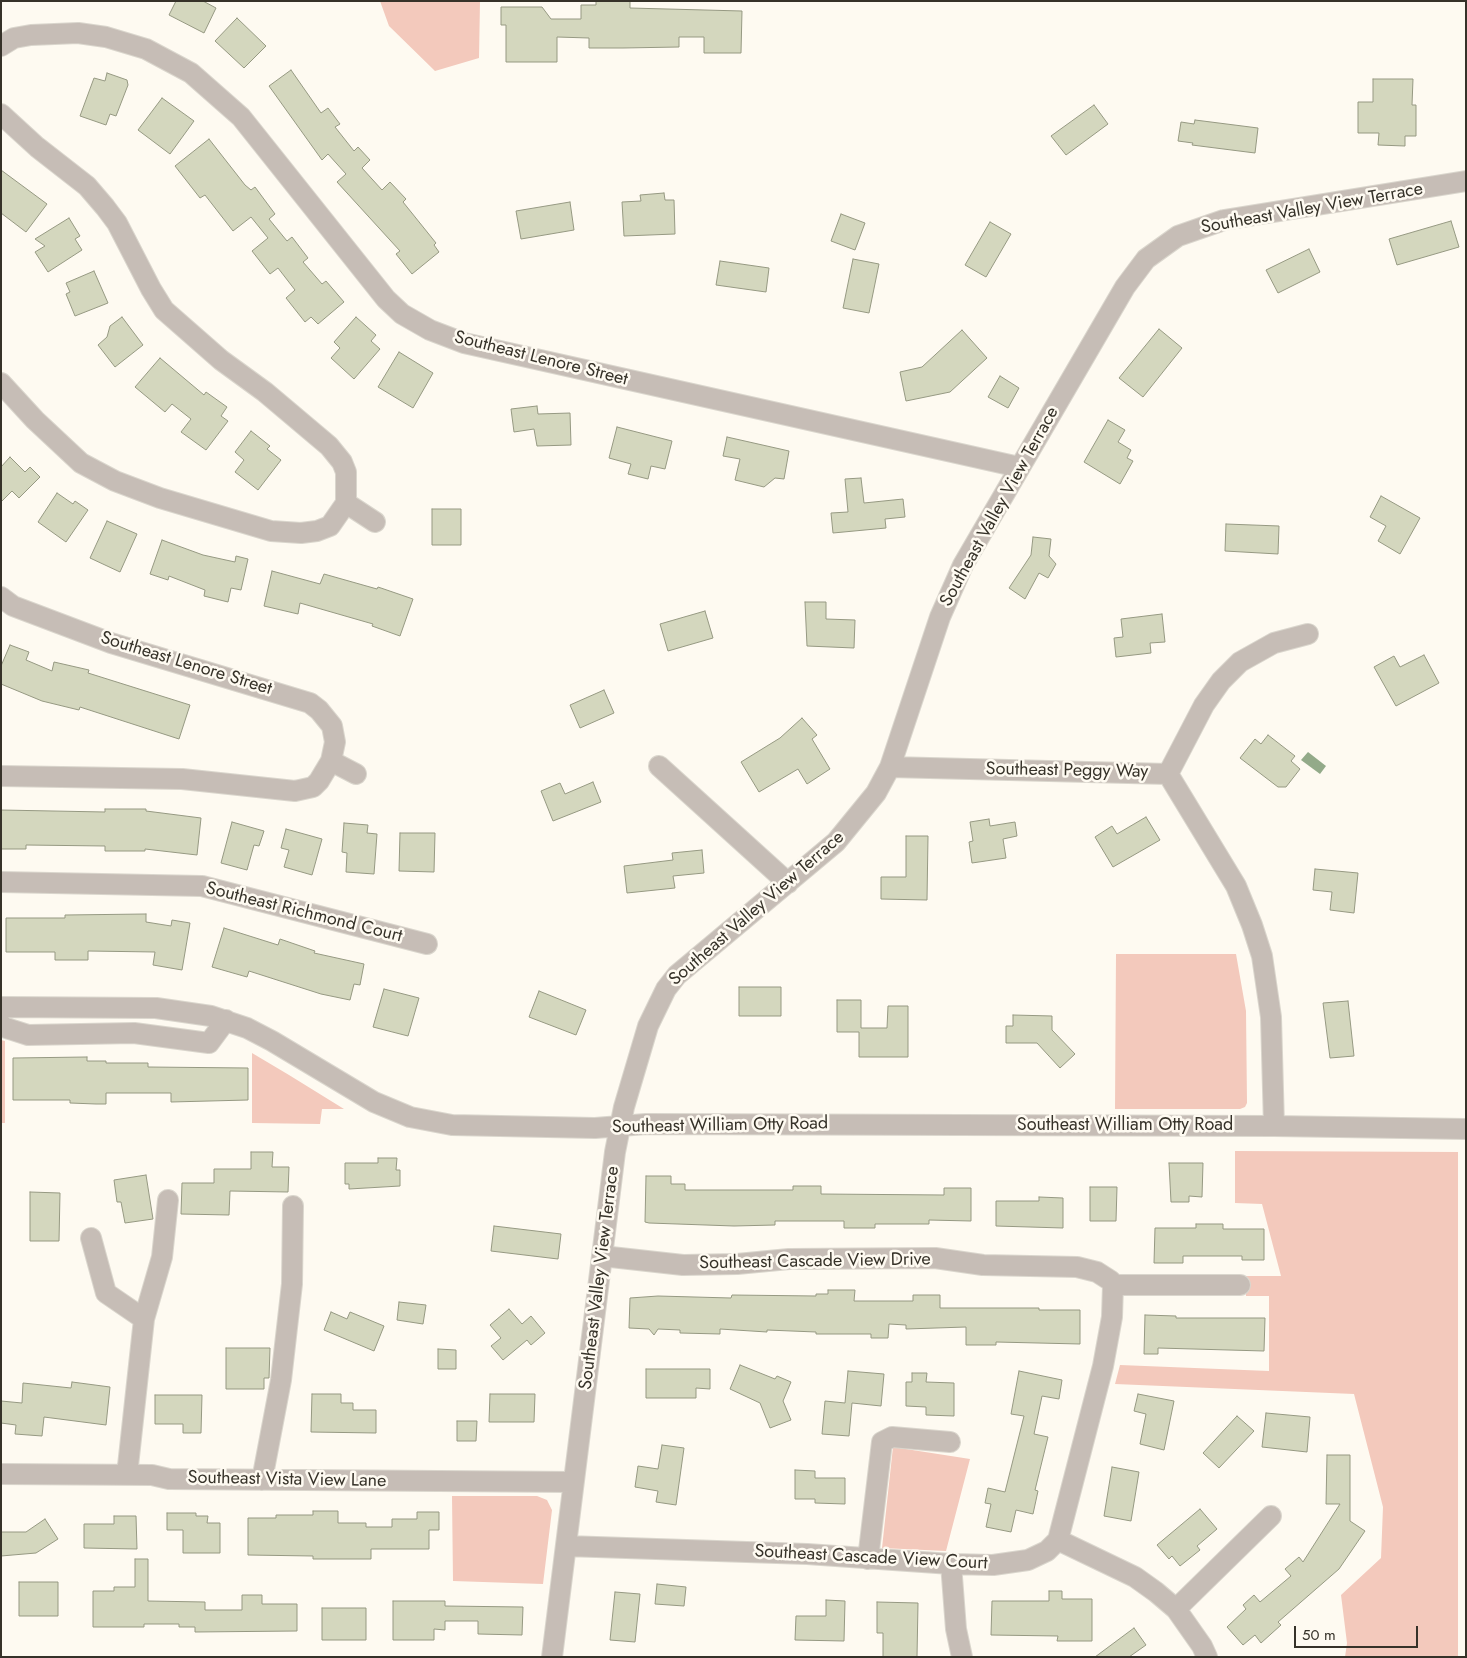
<!DOCTYPE html>
<style>
body{margin:0}
#map{position:relative;width:1467px;height:1658px;overflow:hidden;background:#fefaf1;font-family:Jost,sans-serif}
canvas{display:block}
.frame{position:absolute;inset:0;border:2px solid #363229;pointer-events:none}
.scale{position:absolute;left:1294px;top:1626px;width:124px;height:22px;box-sizing:border-box;border:2px solid #363229;border-top:0;padding-left:6px;font-size:15px;line-height:18px;white-space:nowrap;color:#363229;-webkit-text-stroke:4px #fefaf1;paint-order:stroke}
</style>
<div id="map">
<canvas width="1467" height="1658"></canvas>
<div class="frame"></div>
<div class="scale">50 m</div>
</div>
<script>
const c = document.querySelector('canvas').getContext('2d');
c.lineJoin = 'round';
function fill(path, color) {
  c.fillStyle = color;
  c.fill(path, 'evenodd');
}
function shape(rows) {
  const path = new Path2D();
  for (const r of rows) {
    path.moveTo(r[0], r[1]);
    for (let i = 2; i < r.length; i += 2) path.lineTo(r[i], r[i + 1]);
  }
  return path;
}
function trace(path, color, width, dash) {
  c.strokeStyle = color;
  c.lineWidth = width;
  c.lineCap = dash ? 'butt' : 'round';
  c.setLineDash(dash || []);
  c.stroke(path);
}
function label(font, color, halo, rows, align = 'center') {
  c.font = font + ' Jost,sans-serif';
  c.lineWidth = 5;
  c.setLineDash([]);
  c.textBaseline = 'middle';
  c.strokeStyle = halo;
  c.fillStyle = color;
  for (const [text, x, y, turn = 0] of rows) {
    c.save();
    c.translate(x, y);
    c.rotate((+turn || 0) * Math.PI / 180);
    c.textAlign = isNaN(turn) ? turn : align;
    if (halo) c.strokeText(text, 0, 0);
    c.fillText(text, 0, 0);
    c.restore();
  }
}
fill(shape([
 [380,1,480,1,479,58,435,71,389,26],
 [1116,954,1236,954,1246,1011,1247,1103,1245,1107,1240,1109,1115,1109],
 [1,1040,5,1041,5,1123,1,1123],
 [252,1053,289,1075,344,1109,322,1109,320,1124,252,1123],
 [1235,1151,1458,1152,1458,1657,1345,1657,1347,1643,1341,1595,1381,1558,1383,1507,1354,1394,1115,1384,1120,1365,1269,1371,1269,1296,1246,1296,1246,1276,1281,1276,1262,1204,1235,1203],
 [893,1447,970,1459,946,1551,882,1548],
 [452,1496,537,1496,547,1500,552,1510,543,1584,453,1581]
]), '#f3c9bc');
fill(shape([
 [1308,752,1326,766,1320,774,1301,760]
]), '#93aa89');
const building = shape([
 [176,1,203,1,216,8,204,33,169,15,176,1],
 [596,1,630,1,630,8,742,11,741,53,704,53,704,37,679,37,679,47,623,48,589,48,589,38,557,37,557,62,506,62,506,25,501,25,501,7,542,7,551,19,581,19,581,5,596,5,596,1],
 [237,18,266,46,244,68,215,41,237,18],
 [291,70,321,113,328,108,340,124,335,127,354,151,358,147,370,160,362,168,382,190,390,182,406,199,403,202,436,243,434,245,439,252,412,274,396,254,400,251,337,182,346,174,328,154,322,160,269,86,291,70],
 [107,73,127,80,128,85,116,116,110,114,106,125,80,116,94,78,105,81,107,73],
 [1373,79,1413,79,1412,105,1416,105,1416,136,1405,136,1405,146,1378,145,1379,133,1358,133,1358,102,1373,102,1373,79],
 [162,98,194,121,170,154,138,130,162,98],
 [1094,105,1108,124,1066,155,1051,136,1094,105],
 [1195,120,1258,128,1255,153,1192,145,1193,143,1178,141,1181,122,1194,124,1195,120],
 [209,139,245,185,251,190,255,187,275,214,269,219,287,241,292,237,308,258,303,262,322,284,326,281,344,302,318,324,311,317,305,322,286,298,295,290,278,268,270,274,252,251,268,238,251,217,233,231,205,195,200,198,175,166,209,139],
 [1,170,47,204,26,232,1,213,1,170],
 [664,193,665,200,674,200,675,234,624,236,622,202,641,201,640,195,664,193],
 [570,202,574,230,521,239,516,211,570,202],
 [841,214,865,223,855,250,831,241,841,214],
 [69,218,80,236,75,239,82,250,48,272,35,252,45,246,35,239,69,218],
 [1451,221,1459,247,1397,265,1389,239,1451,221],
 [990,222,1011,234,986,277,965,265,990,222],
 [1309,249,1320,272,1278,293,1266,270,1309,249],
 [853,259,879,264,869,313,843,308,853,259],
 [720,261,769,268,766,292,716,285,720,261],
 [94,271,108,303,75,316,66,294,70,292,66,283,94,271],
 [122,317,143,345,115,367,98,345,107,337,110,326,122,317],
 [356,317,376,335,371,341,380,349,354,379,331,358,340,348,334,342,356,317],
 [1159,329,1182,348,1143,397,1119,378,1159,329],
 [962,330,987,358,950,392,906,401,900,372,922,367,962,330],
 [399,352,433,373,413,408,378,387,399,352],
 [160,358,204,395,206,392,227,407,221,416,228,421,206,450,181,432,191,419,172,404,165,412,135,387,160,358],
 [1000,376,1019,388,1008,408,988,397,1000,376],
 [537,406,538,414,570,413,571,445,537,446,534,429,514,432,511,409,537,406],
 [1108,420,1125,430,1118,442,1131,450,1127,458,1133,461,1120,484,1084,462,1108,420],
 [617,427,672,441,665,469,651,466,648,479,628,474,631,464,609,458,617,427],
 [251,431,270,446,267,449,281,460,258,490,235,472,244,460,235,452,251,431],
 [727,437,789,451,784,479,775,478,764,487,735,480,740,459,723,456,727,437],
 [10,457,25,472,30,467,40,477,19,498,12,491,1,502,1,467,10,457],
 [861,478,864,503,903,499,905,517,885,519,886,528,833,533,831,513,848,512,845,479,861,478],
 [57,493,73,504,75,501,88,510,66,542,38,522,57,493],
 [1381,496,1420,518,1400,554,1378,541,1386,526,1370,517,1381,496],
 [432,509,461,509,461,545,432,545,432,509],
 [107,521,137,534,120,572,90,558,107,521],
 [1226,524,1279,526,1278,554,1225,551,1226,524],
 [1033,537,1051,539,1049,556,1056,564,1048,578,1039,573,1025,599,1009,588,1031,555,1033,537],
 [162,540,203,555,235,562,236,556,248,559,241,590,231,588,228,602,204,596,205,590,169,576,168,580,150,574,162,540],
 [272,571,320,584,324,574,377,589,378,587,413,599,400,636,372,626,373,624,300,603,298,614,264,606,272,571],
 [805,602,826,602,826,619,855,620,854,648,807,646,805,602],
 [705,611,713,638,668,651,660,624,705,611],
 [1162,614,1165,642,1150,643,1151,653,1116,657,1114,638,1123,637,1121,619,1162,614],
 [10,645,29,652,26,660,52,671,54,662,89,670,88,673,190,705,179,739,80,707,79,710,42,701,1,684,1,666,10,645],
 [1424,655,1439,683,1396,706,1374,667,1394,656,1400,667,1424,655],
 [604,690,614,713,580,728,570,705,604,690],
 [802,718,817,735,812,739,830,769,807,784,798,769,759,792,741,762,780,738,802,718],
 [1268,735,1295,756,1291,761,1300,769,1286,787,1278,787,1240,758,1255,739,1261,744,1268,735],
 [593,782,601,802,553,821,541,791,560,783,565,794,593,782],
 [105,809,146,809,146,811,201,818,197,855,145,849,145,851,105,851,105,846,26,845,26,849,1,849,1,810,105,812,105,809],
 [1146,817,1160,840,1113,867,1095,837,1112,826,1117,834,1146,817],
 [989,819,990,826,1015,822,1017,836,1003,839,1006,858,972,863,969,842,973,841,970,822,989,819],
 [232,822,264,831,259,846,254,845,247,870,221,863,232,822],
 [344,823,368,825,367,833,377,834,374,874,346,872,347,853,342,852,344,823],
 [286,829,322,839,312,875,284,867,289,850,281,848,286,829],
 [400,833,435,833,434,872,399,871,400,833],
 [906,836,928,836,927,900,881,899,881,877,906,877,906,836],
 [702,850,704,873,673,876,675,888,627,893,624,866,673,860,672,853,702,850],
 [1315,869,1358,873,1354,913,1330,910,1332,892,1313,890,1315,869],
 [146,914,146,922,171,926,172,920,190,923,182,970,153,965,155,952,88,951,88,960,55,960,55,952,6,952,6,918,65,918,65,915,146,914],
 [224,928,278,945,280,939,315,951,314,953,364,964,360,985,354,984,350,1000,321,994,249,971,247,977,212,967,224,928],
 [739,987,781,987,781,1016,739,1016,739,987],
 [384,989,419,998,408,1036,373,1027,384,989],
 [539,991,586,1010,576,1035,529,1017,539,991],
 [837,1000,861,1000,861,1028,887,1028,888,1006,908,1006,908,1057,859,1057,859,1032,837,1032,837,1000],
 [1348,1001,1354,1056,1330,1058,1323,1003,1348,1001],
 [1013,1015,1052,1016,1052,1030,1075,1054,1060,1068,1037,1043,1006,1043,1006,1026,1013,1026,1013,1015],
 [87,1057,87,1061,106,1061,106,1063,148,1063,148,1067,248,1068,248,1100,171,1102,171,1093,106,1093,106,1104,96,1104,70,1103,70,1100,13,1100,13,1058,87,1057],
 [251,1152,273,1152,272,1167,289,1167,288,1192,230,1191,229,1215,181,1214,182,1183,214,1183,214,1169,251,1169,251,1152],
 [378,1158,397,1158,396,1170,400,1170,400,1186,349,1189,349,1184,345,1184,345,1163,378,1163,378,1158],
 [1169,1163,1203,1163,1202,1197,1189,1196,1189,1202,1171,1202,1169,1163],
 [146,1175,153,1219,125,1223,121,1202,117,1202,114,1180,146,1175],
 [646,1176,671,1176,671,1184,685,1184,685,1190,793,1190,793,1186,821,1186,821,1194,944,1195,944,1188,971,1188,971,1221,929,1220,929,1224,875,1224,875,1228,844,1228,844,1221,775,1221,775,1225,734,1226,649,1223,645,1222,646,1176],
 [1090,1187,1117,1187,1116,1221,1090,1221,1090,1187],
 [30,1192,60,1193,59,1241,30,1241,30,1192],
 [1039,1197,1063,1198,1063,1228,996,1226,996,1201,1039,1201,1039,1197],
 [1196,1224,1223,1224,1223,1229,1264,1229,1264,1260,1242,1260,1242,1256,1183,1256,1183,1263,1154,1263,1155,1228,1196,1228,1196,1224],
 [494,1226,561,1234,558,1259,491,1251,494,1226],
 [828,1290,855,1290,854,1301,913,1301,913,1295,940,1295,940,1308,1039,1308,1039,1310,1080,1310,1080,1344,996,1342,996,1345,966,1345,966,1327,906,1329,906,1325,889,1324,888,1338,871,1338,871,1334,816,1334,816,1332,767,1330,767,1332,720,1329,720,1334,680,1333,680,1330,658,1329,654,1335,649,1329,629,1328,630,1298,658,1296,731,1298,732,1295,816,1296,816,1294,828,1294,828,1290],
 [399,1302,426,1305,423,1324,397,1320,399,1302],
 [509,1309,522,1324,531,1316,545,1333,531,1345,527,1340,503,1360,491,1346,501,1338,490,1325,509,1309],
 [331,1312,347,1319,350,1312,384,1326,374,1351,324,1330,331,1312],
 [1145,1315,1176,1316,1176,1318,1265,1318,1264,1351,1158,1348,1158,1354,1144,1354,1145,1315],
 [226,1348,270,1348,269,1378,264,1378,264,1389,226,1389,226,1348],
 [438,1349,456,1350,456,1369,438,1369,438,1349],
 [740,1365,775,1379,777,1376,791,1382,783,1401,791,1420,770,1428,760,1403,730,1389,740,1365],
 [646,1369,710,1369,710,1389,696,1388,696,1398,646,1398,646,1369],
 [848,1371,884,1374,881,1406,852,1403,849,1436,822,1434,825,1401,845,1403,848,1371],
 [1019,1371,1062,1380,1059,1399,1042,1396,1034,1434,1048,1437,1035,1490,1038,1491,1033,1514,1016,1510,1011,1532,986,1527,991,1504,985,1503,988,1488,1005,1492,1024,1416,1011,1414,1019,1371],
 [912,1373,927,1373,926,1382,954,1383,954,1416,926,1415,926,1407,906,1406,906,1382,912,1382,912,1373],
 [72,1382,110,1387,106,1425,44,1417,42,1436,15,1434,16,1425,1,1423,1,1401,22,1403,23,1383,71,1388,72,1382],
 [312,1394,341,1394,341,1403,353,1403,353,1410,376,1410,376,1433,311,1432,312,1394],
 [490,1394,535,1394,534,1422,489,1422,490,1394],
 [1138,1394,1174,1401,1164,1450,1140,1444,1146,1414,1134,1411,1138,1394],
 [155,1395,202,1395,201,1433,183,1433,183,1424,155,1424,155,1395],
 [1266,1413,1310,1417,1307,1452,1262,1447,1266,1413],
 [1237,1416,1254,1431,1219,1468,1203,1453,1237,1416],
 [457,1421,477,1421,476,1441,457,1441,457,1421],
 [662,1445,684,1448,676,1505,656,1502,658,1491,635,1487,638,1466,658,1469,662,1445],
 [1327,1455,1350,1455,1350,1521,1365,1531,1339,1569,1278,1622,1281,1625,1261,1643,1255,1635,1243,1645,1227,1627,1246,1609,1243,1605,1254,1595,1260,1602,1291,1576,1285,1569,1299,1557,1303,1562,1340,1504,1326,1504,1327,1455],
 [1112,1467,1139,1472,1131,1521,1104,1516,1112,1467],
 [795,1470,815,1471,815,1478,845,1478,845,1504,815,1503,815,1499,795,1499,795,1470],
 [1200,1509,1217,1529,1197,1546,1200,1550,1180,1566,1172,1556,1169,1559,1157,1545,1200,1509],
 [313,1511,338,1511,338,1523,366,1523,366,1527,392,1527,392,1519,417,1519,417,1512,439,1512,439,1530,429,1530,429,1549,371,1549,371,1559,313,1559,313,1556,248,1555,248,1518,276,1518,276,1515,313,1515,313,1511],
 [167,1513,196,1513,196,1516,208,1516,207,1523,220,1523,220,1553,183,1553,183,1530,167,1530,167,1513],
 [114,1516,136,1516,137,1549,84,1548,84,1524,114,1524,114,1516],
 [45,1519,58,1539,36,1553,1,1556,1,1532,26,1532,45,1519],
 [135,1559,148,1559,148,1601,205,1602,205,1610,242,1610,242,1595,262,1595,262,1604,297,1604,297,1631,195,1632,195,1627,179,1627,179,1624,144,1624,144,1627,93,1627,93,1591,114,1591,114,1587,135,1587,135,1559],
 [19,1582,58,1582,58,1616,19,1616,19,1582],
 [657,1584,686,1587,684,1606,655,1604,657,1584],
 [1049,1591,1062,1591,1062,1599,1092,1599,1092,1641,1057,1641,1058,1636,991,1635,992,1601,1049,1601,1049,1591],
 [615,1592,640,1594,635,1642,610,1640,615,1592],
 [826,1600,845,1601,844,1641,795,1640,796,1616,826,1616,826,1600],
 [393,1601,445,1601,445,1606,523,1607,522,1635,478,1634,478,1621,445,1621,445,1630,434,1629,434,1640,393,1640,393,1601],
 [877,1602,918,1603,917,1657,883,1657,883,1633,877,1633,877,1602],
 [322,1608,366,1608,366,1640,322,1640,322,1608],
 [1134,1628,1146,1645,1129,1657,1095,1657,1134,1628]
]);
fill(building, '#d4d7be');
trace(building, '#969982', 1);
const minor = shape([
 [1,46,14,38,31,35,78,33,106,37,146,49,191,73,241,117,386,299,402,314,430,330,464,343,1019,467],
 [1,114,37,147,87,186,105,207,117,223,151,289,164,310,221,360,265,392,329,446,342,462,346,472,346,503,330,526,317,531,301,533,271,531,160,498,115,481,81,463,35,420,1,383],
 [346,503,375,522],
 [1,597,13,606,111,643,310,703,319,710,332,726,335,742,331,761,319,781,313,787,295,791,182,779,1,776],
 [331,761,356,774],
 [659,766,788,883],
 [890,767,1168,774,1236,886,1252,925,1262,956,1271,1017,1274,1126],
 [1168,774,1204,705,1221,681,1240,662,1274,643,1308,634],
 [1,882,202,886,427,944],
 [1,1007,156,1008,211,1016,247,1028,272,1041,374,1102,410,1117,452,1125,595,1128,646,1124,1274,1126,1466,1129],
 [1,1024,3,1027,28,1035,134,1033,209,1043,226,1020],
 [91,1238,106,1293,144,1319,127,1475],
 [602,1256,683,1265,737,1264,789,1259,935,1258,983,1265,1077,1267,1097,1272,1111,1281,1113,1285],
 [1113,1285,1240,1285],
 [144,1319,162,1257,168,1200],
 [1,1474,152,1475,169,1479,573,1482],
 [262,1480,281,1380,292,1284,293,1206],
 [1058,1540,1135,1577,1156,1592,1176,1609,1202,1646,1207,1657],
 [566,1546,807,1554,951,1564,993,1565,1028,1560,1047,1551,1058,1540,1103,1366,1112,1317,1113,1285],
 [868,1559,882,1442,892,1437,950,1442],
 [951,1564,956,1629,962,1657],
 [1176,1609,1271,1516],
 [552,1657,615,1152,624,1107,648,1026,666,989,677,975,836,842,876,793,890,767,940,617,963,565,1125,287,1146,259,1178,236,1224,220,1466,181]
]);
trace(minor, '#dad6cd', 22);
trace(minor, '#c6bdb6', 20);
label('18px', '#363229', '#fefaf1', [
 ["Southeast Valley View Terrace",1312,209,-10],
 ["Southeast Lenore Street",541,359,14],
 ["Southeast Valley View Terrace",1000,507,-61],
 ["Southeast Lenore Street",186,664,17],
 ["Southeast Peggy Way",1067,771,1],
 ["Southeast Valley View Terrace",757,909,-41],
 ["Southeast Richmond Court",304,913,14],
 ["Southeast William Otty Road",720,1126,-1],
 ["Southeast William Otty Road",1125,1126],
 ["Southeast Cascade View Drive",815,1262,-1],
 ["Southeast Valley View Terrace",600,1278,-83],
 ["Southeast Vista View Lane",287,1480,1],
 ["Southeast Cascade View Court",871,1558,3]
]);
</script>
